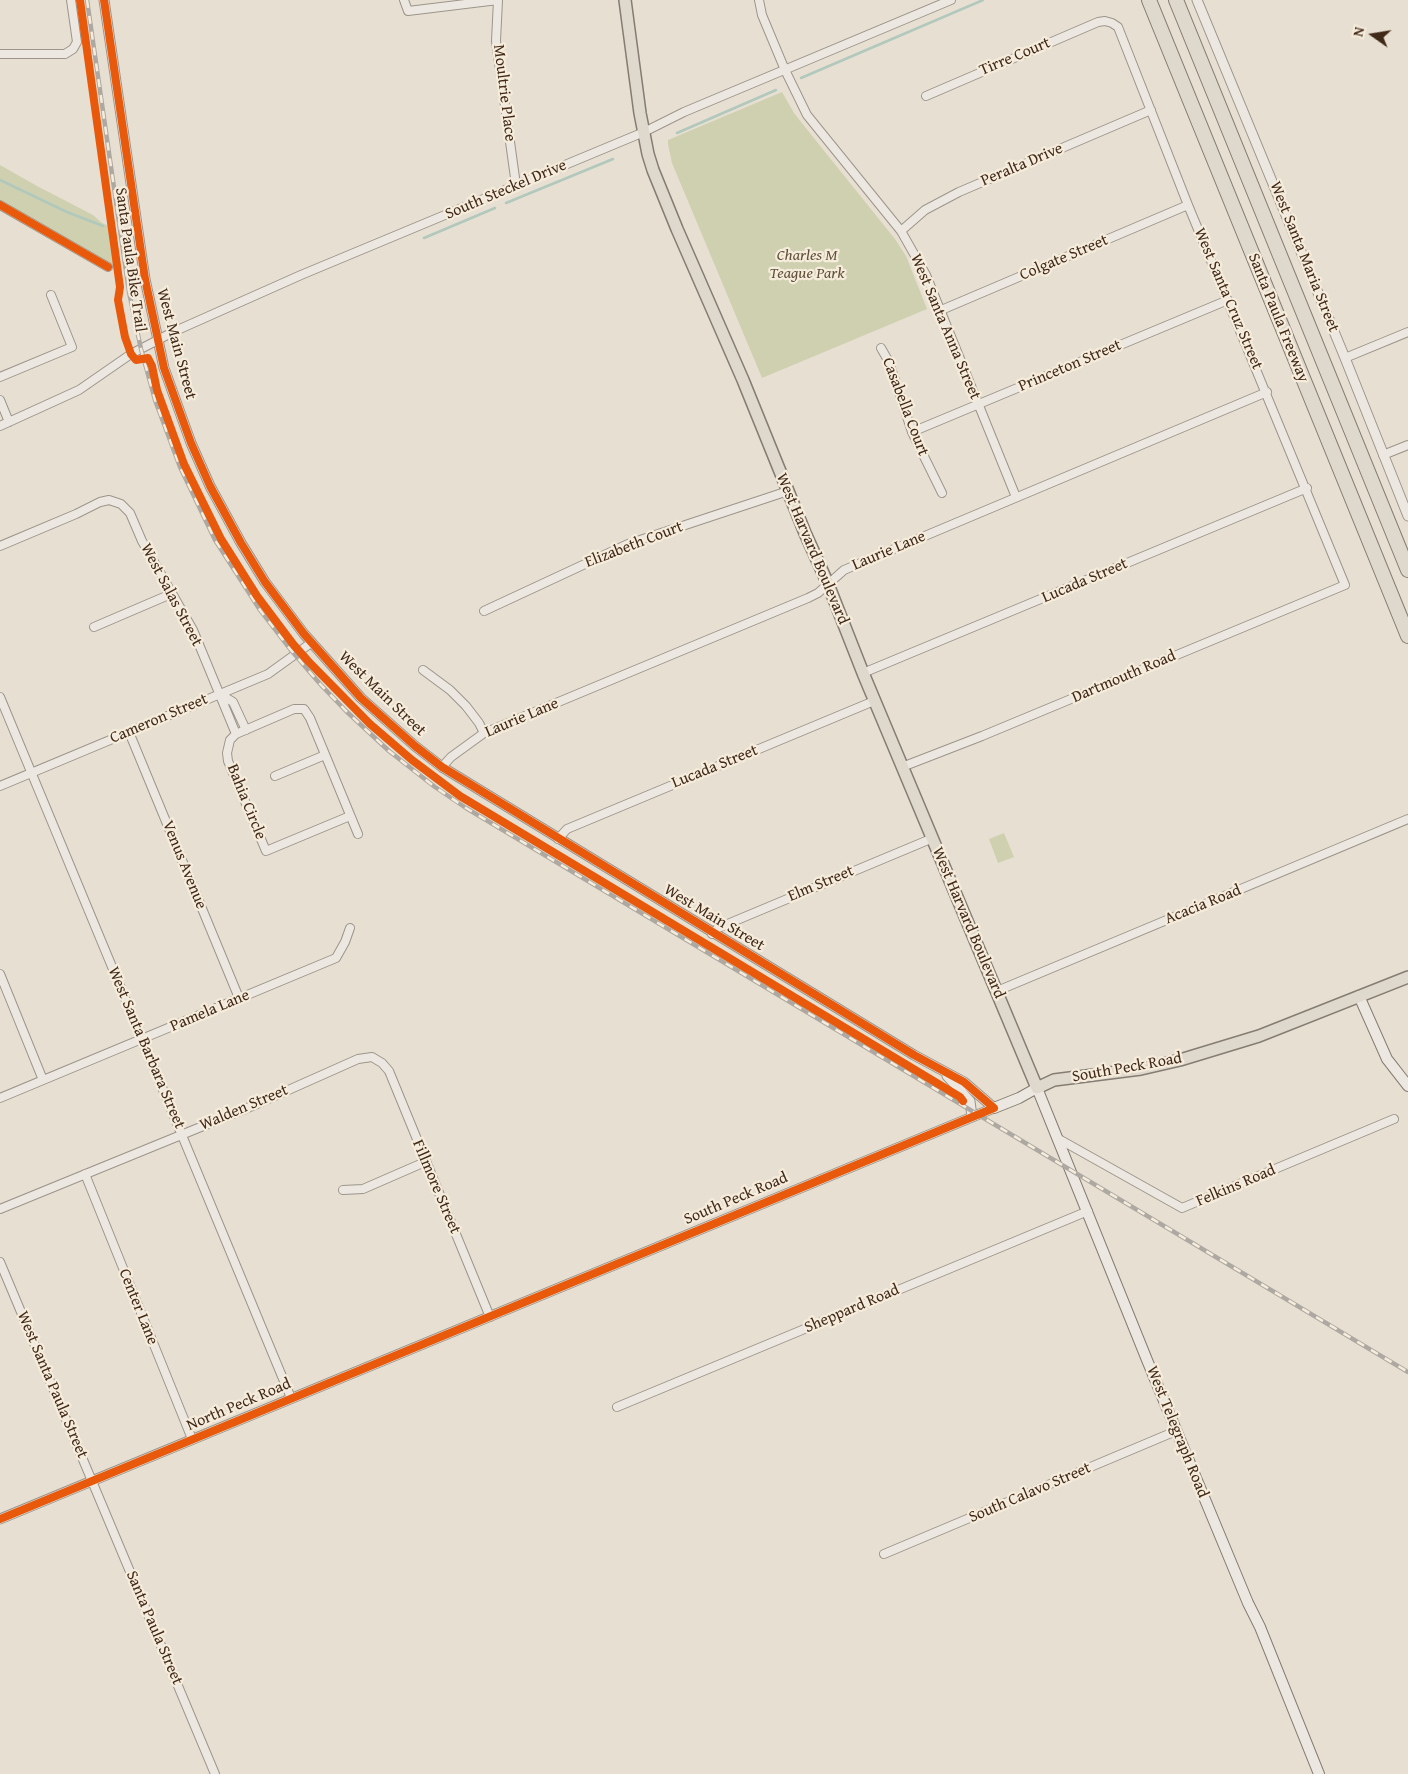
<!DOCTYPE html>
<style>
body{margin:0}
#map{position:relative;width:1408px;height:1774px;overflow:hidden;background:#e7dfd1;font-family:"Gentium Book Plus",serif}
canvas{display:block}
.north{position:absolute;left:1348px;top:10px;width:50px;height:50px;-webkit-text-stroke:4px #f5ecdc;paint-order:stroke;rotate:283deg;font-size:14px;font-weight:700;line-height:20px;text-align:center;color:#412918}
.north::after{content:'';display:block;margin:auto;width:18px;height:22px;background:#412918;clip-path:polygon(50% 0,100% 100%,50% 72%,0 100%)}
</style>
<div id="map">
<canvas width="1408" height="1774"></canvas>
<div class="north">N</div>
</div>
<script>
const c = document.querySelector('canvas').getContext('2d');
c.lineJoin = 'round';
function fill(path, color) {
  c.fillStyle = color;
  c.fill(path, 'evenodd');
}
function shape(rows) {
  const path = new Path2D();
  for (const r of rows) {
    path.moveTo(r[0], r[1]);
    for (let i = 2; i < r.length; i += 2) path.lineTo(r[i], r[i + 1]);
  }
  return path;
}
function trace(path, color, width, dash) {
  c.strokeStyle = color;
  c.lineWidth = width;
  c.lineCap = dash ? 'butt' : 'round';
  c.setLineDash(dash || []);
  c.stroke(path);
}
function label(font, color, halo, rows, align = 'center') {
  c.font = font + ' "Gentium Book Plus",serif';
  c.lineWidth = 4.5;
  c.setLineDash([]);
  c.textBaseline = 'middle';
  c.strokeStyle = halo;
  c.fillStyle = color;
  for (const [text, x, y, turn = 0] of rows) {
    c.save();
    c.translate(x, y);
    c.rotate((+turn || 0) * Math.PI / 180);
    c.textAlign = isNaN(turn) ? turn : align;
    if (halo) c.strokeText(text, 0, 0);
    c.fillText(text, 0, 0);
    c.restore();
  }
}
fill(shape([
 [782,92,794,113,809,132,895,239,906,256,927,309,762,378,672,163,668,144,668,140],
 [0,165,37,186,93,215,102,223,109,226,115,264,113,266,0,201],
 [1004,833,1014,857,998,863,989,839]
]), '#cfd0b0');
trace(shape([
 [801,78,983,0],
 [677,133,776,90],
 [0,180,67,212,103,226],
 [506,203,613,159],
 [424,238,495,208]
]), '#b1c8bc', 2.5);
const minor = shape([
 [404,0,408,11,498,0],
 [498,0,496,41,516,185],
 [759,0,762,15,785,70,807,115,901,231,926,275,1016,497],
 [0,54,65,54,73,49,77,42,71,0],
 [0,205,108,267],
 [901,231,925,210,959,192,1151,110],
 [939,311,1188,205],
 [881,348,889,362,912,432,942,493],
 [1345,358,1408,332],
 [0,377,72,347,51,295],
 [0,400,9,422],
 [0,426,79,390,131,354,173,332,301,275,644,132,684,112,951,0],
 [912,432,1228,300],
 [1383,455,1408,445],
 [0,546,76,514,100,502,109,500,121,504,130,513,142,541,193,630,236,734],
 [484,611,628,544,788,491],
 [94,627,171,594],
 [423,670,450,690,466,706,479,723,484,733],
 [863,673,1307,488],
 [220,694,233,702,246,730],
 [0,697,291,1398],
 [129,732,239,998],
 [442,767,451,757,484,733,808,598,818,593,844,570,1267,392],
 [902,767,982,736,1345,585,1188,205,1118,27,1112,23,1105,21,1098,22,926,96],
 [275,776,325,755],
 [0,786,268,674,311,643],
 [350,816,266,851,228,761,227,753,230,740,236,734,294,709,304,709,310,718,358,834],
 [558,839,567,829,874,701],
 [712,934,718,928,933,838],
 [0,974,43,1080],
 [997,991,1408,819],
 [0,1098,336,958,345,942,350,928],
 [1057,1138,1182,1208,1394,1119],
 [85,1174,192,1439],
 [343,1190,363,1189,425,1162],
 [0,1209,257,1104,358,1059,372,1057,382,1063,389,1071,490,1317],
 [0,1262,215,1774],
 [617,1407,1088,1211],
 [884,1554,1176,1431]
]);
const tertiary = shape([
 [1197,0,1345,358,1408,516],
 [947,1076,970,1101,972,1117],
 [0,1519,994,1108,964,1082,914,1055,442,767,415,746,361,698,304,634,265,582,241,543,210,486,191,443,164,368,145,279,104,0]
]);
const secondary = shape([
 [1359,996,1387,1059,1408,1086],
 [994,1108,1019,1098,1037,1088,1147,1360,1248,1603,1260,1627,1319,1774]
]);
const primary = shape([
 [625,0,640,113,648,154,653,170,677,229,743,380,805,533,828,584,863,673,1037,1088,1054,1080,1141,1069,1180,1060,1259,1036,1408,977]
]);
const motorway = shape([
 [1149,0,1408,636],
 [1176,0,1408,570]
]);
trace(minor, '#9c958b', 10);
trace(tertiary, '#9c958b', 11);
trace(secondary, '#857c72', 12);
trace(primary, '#857c72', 14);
trace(motorway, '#857c72', 16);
trace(minor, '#ece8e1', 8);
trace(tertiary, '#ece8e1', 9);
trace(secondary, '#ece8e1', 10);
trace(primary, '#dfd8cc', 11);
trace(motorway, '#dfd8cc', 14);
const rail = shape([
 [87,0,129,292,141,349,155,400,180,467,215,540,260,610,290,649,321,685,346,711,389,751,435,787,466,808,1408,1372]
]);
trace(rail, '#ada8a1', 4.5);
trace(rail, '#f5ecdc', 2.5, [8]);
trace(shape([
 [80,0,120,287,118,300,125,337,131,354,136,360,148,358,152,366,157,390,184,464,221,539,257,596,293,644,308,661,370,724,412,760,460,796,960,1097,963,1101],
 [0,205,108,267],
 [0,1519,994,1108,964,1082,914,1055,442,767,415,746,361,698,304,634,265,582,241,543,210,486,191,443,164,368,145,279,104,0]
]), '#e8590c', 8);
label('16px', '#412918', '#f5ecdc', [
 ["Tirre Court",1015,57,-23],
 ["Moultrie Place",504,93,83],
 ["Peralta Drive",1022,165,-23],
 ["South Steckel Drive",506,190,-23],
 ["West Santa Maria Street",1304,257,68],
 ["Colgate Street",1064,258,-23],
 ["Santa Paula Bike Trail",130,260,82],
 ["West Santa Cruz Street",1228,299,67],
 ["Santa Paula Freeway",1278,318,68],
 ["West Santa Anna Street",945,327,67],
 ["West Main Street",176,344,75],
 ["Princeton Street",1070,366,-23],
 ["Casabella Court",905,407,69],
 ["Elizabeth Court",634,545,-21],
 ["West Harvard Boulevard",812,549,67],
 ["Laurie Lane",889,551,-23],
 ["Lucada Street",1085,581,-23],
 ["West Salas Street",171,595,62],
 ["Dartmouth Road",1124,677,-23],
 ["West Main Street",382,694,44],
 ["Laurie Lane",522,718,-23],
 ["Cameron Street",159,719,-23],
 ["Lucada Street",715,767,-22],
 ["Bahia Circle",246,802,68],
 ["Venus Avenue",184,865,68],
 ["Elm Street",821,884,-23],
 ["Acacia Road",1203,905,-22],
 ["West Main Street",714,918,31],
 ["West Harvard Boulevard",968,923,67],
 ["Pamela Lane",210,1011,-23],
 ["West Santa Barbara Street",146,1048,67],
 ["South Peck Road",1127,1068,-10],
 ["Walden Street",244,1108,-23],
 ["Felkins Road",1236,1186,-23],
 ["Fillmore Street",436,1187,67],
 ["South Peck Road",736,1199,-23],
 ["Center Lane",138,1307,68],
 ["Sheppard Road",852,1309,-23],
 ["West Santa Paula Street",52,1385,67],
 ["North Peck Road",239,1405,-23],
 ["West Telegraph Road",1177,1432,68],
 ["South Calavo Street",1030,1493,-23],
 ["Santa Paula Street",154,1628,67]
]);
label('italic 16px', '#605037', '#f5ecdc', [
 ["Charles M",807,256],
 ["Teague Park",807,274]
]);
</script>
